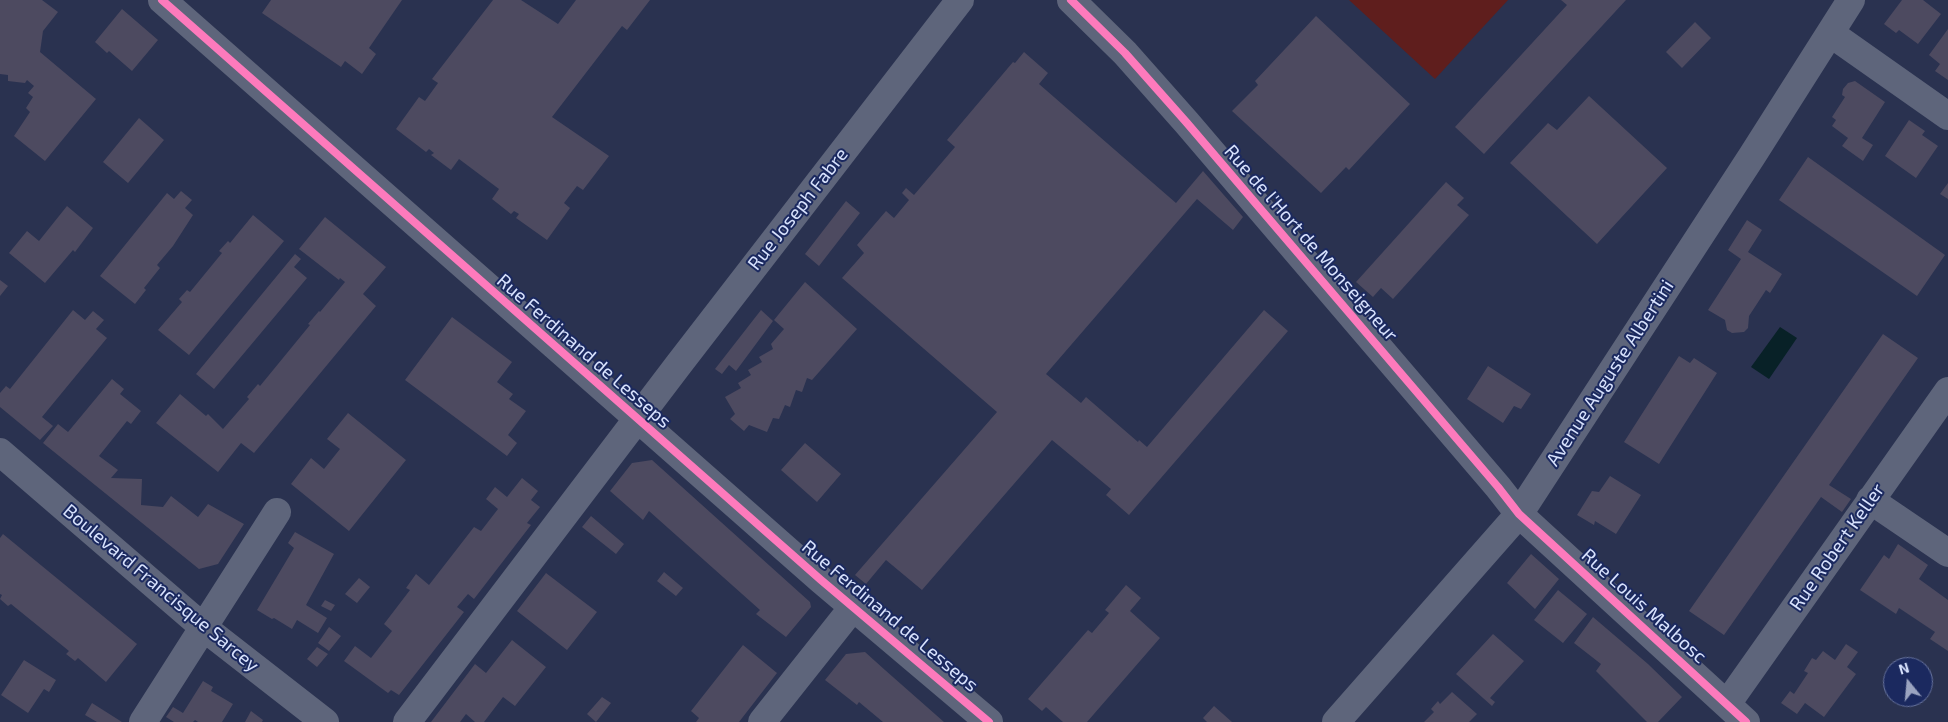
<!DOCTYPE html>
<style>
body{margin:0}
#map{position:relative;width:1948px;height:722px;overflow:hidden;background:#2a3250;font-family:"Exo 2",sans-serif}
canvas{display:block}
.north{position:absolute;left:1883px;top:657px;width:50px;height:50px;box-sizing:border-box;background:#1b295f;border:1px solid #67739e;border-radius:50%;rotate:343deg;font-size:14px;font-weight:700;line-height:20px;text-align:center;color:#d8e2fd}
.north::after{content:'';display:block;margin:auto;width:18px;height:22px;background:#9ba4c0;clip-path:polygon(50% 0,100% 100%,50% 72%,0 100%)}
</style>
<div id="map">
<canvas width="1948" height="722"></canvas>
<div class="north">N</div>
</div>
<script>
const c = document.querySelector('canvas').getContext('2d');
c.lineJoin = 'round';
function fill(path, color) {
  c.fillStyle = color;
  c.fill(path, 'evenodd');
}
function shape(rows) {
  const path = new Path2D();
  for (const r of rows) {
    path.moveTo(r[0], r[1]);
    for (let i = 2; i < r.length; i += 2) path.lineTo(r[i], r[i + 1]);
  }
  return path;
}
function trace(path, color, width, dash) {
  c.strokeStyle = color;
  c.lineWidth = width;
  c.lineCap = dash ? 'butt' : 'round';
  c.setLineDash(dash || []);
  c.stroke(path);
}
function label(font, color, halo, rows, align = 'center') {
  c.font = font + ' "Exo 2",sans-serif';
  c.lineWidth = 4;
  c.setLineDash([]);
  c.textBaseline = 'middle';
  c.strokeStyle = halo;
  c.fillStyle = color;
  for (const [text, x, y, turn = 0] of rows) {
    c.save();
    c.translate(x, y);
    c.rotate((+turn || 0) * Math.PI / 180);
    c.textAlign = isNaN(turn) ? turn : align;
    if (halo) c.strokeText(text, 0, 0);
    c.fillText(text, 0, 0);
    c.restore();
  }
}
fill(shape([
 [1349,0,1508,0,1435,79]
]), '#5f1e1d');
fill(shape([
 [1780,327,1797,338,1769,379,1751,367]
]), '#082127');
fill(shape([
 [0,0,42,0,58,12,43,31,40,52,96,99,45,161,14,136,30,112,26,108,33,97,28,93,34,86,27,80,25,83,8,81,8,75,0,74],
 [271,0,402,0,369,48,376,54,362,74,345,61,341,67,262,13],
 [493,0,521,0,558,24,576,0,650,0,627,30,622,26,552,117,609,156,583,190,577,186,564,203,570,208,547,240,516,218,519,214,514,211,511,214,492,199,499,189,459,159,451,170,431,155,434,153,429,149,426,152,396,129,419,97,425,101,438,83,432,79],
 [1561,0,1626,0,1484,154,1455,127,1567,5],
 [1902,0,1923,0,1941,14,1918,44,1899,30,1896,33,1884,24],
 [122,9,158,40,132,71,109,51,107,53,95,42],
 [1316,16,1410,104,1349,170,1346,167,1321,193,1232,111,1258,85,1255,81],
 [1695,22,1711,38,1682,68,1666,52],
 [1948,29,1948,80,1935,71,1940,64,1929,55],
 [1024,52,1048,73,1039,84,1176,203,1203,171,1243,217,1233,230,1197,199,1046,374,1081,403,1086,397,1138,442,1139,440,1147,447,1264,310,1288,331,1129,515,1106,495,1111,489,1052,440,922,590,886,560,866,584,855,575,997,412,842,278,864,253,857,245,886,211,894,218,909,200,902,193,906,188,914,195,955,147,947,140,1013,62,1015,63],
 [1855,81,1885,102,1862,138,1873,145,1863,161,1842,146,1848,138,1832,126,1836,120,1832,117,1845,97,1842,95,1843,89,1848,83],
 [1589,96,1667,168,1597,244,1510,163,1548,123,1557,130],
 [139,118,164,140,128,183,103,162],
 [1909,120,1925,131,1922,135,1938,146,1916,178,1885,156],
 [1808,157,1945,255,1917,296,1779,200],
 [1446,182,1464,198,1457,205,1469,215,1393,299,1381,288,1373,297,1356,282],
 [1948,183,1948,199,1940,194],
 [181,191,192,200,185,208,193,215,173,246,157,265,160,268,144,288,146,290,135,304,100,276,167,193,174,199],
 [846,201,860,213,819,266,805,254],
 [67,206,93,228,75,252,73,250,45,283,9,253,27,231,39,241],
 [253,215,284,241,189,355,158,330,182,302,179,299,187,290,190,292,222,253,219,251,228,241,230,243],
 [325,217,386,267,363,294,376,306,254,453,241,443,218,472,156,423,180,394,206,416,208,414,223,429,249,399,247,397,258,384,260,386,310,325,308,324,319,311,320,312,345,282,340,278,339,280,299,249],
 [1747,220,1762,230,1748,252,1782,274,1770,293,1766,290,1749,316,1748,328,1744,332,1732,333,1727,330,1725,320,1708,310,1741,259,1728,250],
 [295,254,301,259,294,267,307,278,214,389,196,374],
 [0,280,8,286,0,296],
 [805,282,857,329,812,380,807,378,802,392,796,390,790,407,785,405,779,419,773,418,767,432,749,425,744,431,730,419,735,414,725,397,741,388,738,383,751,375,748,370,762,362,759,357,773,349,771,344,784,329,774,320],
 [73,310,85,320,93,311,104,320,96,329,107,338,42,417,53,426,40,440,0,407,0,393,6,386,10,389],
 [761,310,773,321,736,371,729,365,722,374,715,369],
 [452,317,512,362,497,382,513,394,509,399,526,411,508,435,517,443,507,456,405,380],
 [1883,334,1918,358,1829,485,1851,499,1842,512,1821,497,1724,635,1689,611],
 [1679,356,1690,363,1694,358,1717,373,1659,464,1624,442],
 [1488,366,1531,394,1521,409,1514,406,1503,423,1467,399],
 [112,379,124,389,120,394,141,411,131,424,127,421,99,456,118,470,111,478,142,479,141,505,163,507,171,496,198,517,208,504,244,524,218,564,199,569,43,443,58,424,68,432],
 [348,413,406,460,349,531,291,484,311,458,324,469,340,449,327,439],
 [805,443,841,474,817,502,781,470],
 [652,460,810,602,811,607,786,637,756,614,760,610,649,511,643,520,610,491,632,463],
 [1610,476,1641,495,1616,534,1595,521,1594,525,1577,515,1592,491,1599,492],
 [522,478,538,491,531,500,540,507,527,523,531,525,474,599,468,594,457,607,464,612,399,695,391,690,388,693,344,661,355,646,371,658,392,631,384,624,410,590,406,588,416,574,429,585,474,527,481,531,498,509,486,499,495,487,507,497],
 [591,516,624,544,616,554,582,527],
 [295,532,334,554,306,605,327,618,318,633,297,620,292,629,274,618,272,619,257,610,294,548,288,543],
 [3,534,137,644,106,682,78,658,75,661,66,654,69,651,11,604,8,606,0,599,2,595,0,594,0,538],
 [1898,544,1928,565,1919,579,1948,600,1948,651,1930,639,1935,632,1899,608,1896,614,1860,590,1884,555,1889,559],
 [1531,554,1559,579,1535,609,1507,583],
 [664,572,683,588,676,596,657,581],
 [546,573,597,612,567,650,517,611],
 [359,578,370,587,357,603,345,594],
 [1126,585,1141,598,1130,611,1160,638,1087,722,1063,722,1046,707,1042,711,1028,699,1088,630,1092,633,1109,613,1105,610],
 [1558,590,1587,614,1563,643,1534,620],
 [325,600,335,605,331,611,321,606],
 [1593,617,1648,664,1682,697,1658,722,1647,722,1596,671,1601,664,1574,643],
 [329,627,341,636,329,651,318,643],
 [1493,634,1524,661,1490,698,1495,702,1492,706,1456,674],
 [512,640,546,667,515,706,503,697,484,722,475,722,466,714,460,722,431,722,475,664,486,673],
 [1846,644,1858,652,1847,667,1856,674,1824,717,1805,703,1797,714,1781,703,1790,691,1794,694,1808,673,1804,671,1812,658,1816,660,1823,651,1835,660],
 [743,645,777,673,739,722,696,722,699,718,691,711],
 [317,647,328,654,317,667,307,659],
 [865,652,885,670,944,722,883,722,859,702,857,705,825,680,846,654],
 [24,660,56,680,49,692,44,689,28,713,1,695],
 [203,681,213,687,211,691,233,704,222,722,198,722,195,720,193,722,174,722,166,717,173,707,183,713],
 [1452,692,1477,714,1469,722,1424,722,1434,712,1431,709,1438,701,1440,704],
 [602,697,611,703,596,722,587,714],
 [92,703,122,722,97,722,85,715],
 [1214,706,1232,722,1207,722,1203,718],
 [251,711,263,720,262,722,245,722]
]), '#4d4a60');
trace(shape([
 [162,0,821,580,989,722],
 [1071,0,1125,53,1187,123,1498,487,1519,514,1746,722],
 [1830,33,1948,116],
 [0,452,203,627,325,722],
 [1870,500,1948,553],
 [1727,704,1948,391],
 [143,722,277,512],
 [407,722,679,364,960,0],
 [762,722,854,606],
 [1336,722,1519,514,1752,156,1851,0]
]), '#5e657b', 28);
trace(shape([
 [162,0,821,580,989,722],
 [1071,0,1125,53,1187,123,1498,487,1519,514,1746,722]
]), '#fd7abc', 8);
label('19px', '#d8e2fd', '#1b295f', [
 ["Rue Joseph Fabre",798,209,-52],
 ["Rue de l'Hort de Monseigneur",1311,243,49],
 ["Rue Ferdinand de Lesseps",584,351,41],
 ["Avenue Auguste Albertini",1610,373,-57],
 ["Rue Robert Keller",1837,547,-55],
 ["Boulevard Francisque Sarcey",161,588,40],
 ["Rue Louis Malbosc",1644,606,42],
 ["Rue Ferdinand de Lesseps",890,616,40]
]);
</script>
